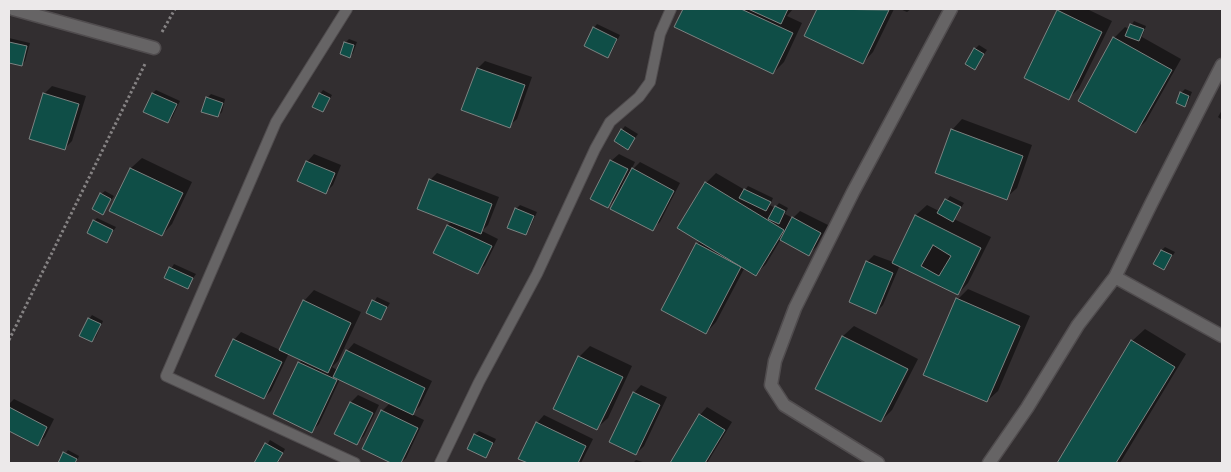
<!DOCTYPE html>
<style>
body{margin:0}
#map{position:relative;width:1231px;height:472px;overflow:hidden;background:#322e30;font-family:"Roboto Condensed",sans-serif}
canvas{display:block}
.frame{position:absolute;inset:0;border:10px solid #ece9ea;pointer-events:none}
</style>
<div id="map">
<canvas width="1231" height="472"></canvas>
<div class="frame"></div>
</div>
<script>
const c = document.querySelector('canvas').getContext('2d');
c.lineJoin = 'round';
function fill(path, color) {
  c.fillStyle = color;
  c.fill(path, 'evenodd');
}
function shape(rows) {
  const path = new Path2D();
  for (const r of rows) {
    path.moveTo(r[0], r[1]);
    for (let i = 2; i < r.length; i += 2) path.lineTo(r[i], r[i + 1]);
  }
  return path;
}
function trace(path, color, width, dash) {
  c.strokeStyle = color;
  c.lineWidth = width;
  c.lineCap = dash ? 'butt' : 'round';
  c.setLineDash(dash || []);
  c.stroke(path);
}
fill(shape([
 [684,9,793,9,787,16,802,23,784,62,773,73,676,26],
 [818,9,894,9,873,52,863,63,806,35],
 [900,9,911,9,907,12],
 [1060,9,1087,9,1112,21,1079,88,1069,98,1026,77],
 [1134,21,1146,26,1142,37,1181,59,1146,121,1135,132,1079,100,1114,38,1125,27,1129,29],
 [597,24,620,35,611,53,608,57,594,28],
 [9,38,30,43,25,61,22,65,9,61],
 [349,39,357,42,353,53,350,56,341,53,346,42],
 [979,45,987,50,974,68,975,49],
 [485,61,532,77,517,119,509,126,463,110,478,68],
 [52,86,86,96,72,141,65,148,44,94],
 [1185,89,1192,92,1188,102,1184,105,1181,93],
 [156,90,180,101,172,118,168,122,145,111,153,93],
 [323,90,332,95,323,111,320,94],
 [211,94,225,99,222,112,218,116,207,98],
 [1222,110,1222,120,1218,117],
 [962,119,1032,145,1017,188,1006,198,952,130],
 [625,126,638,134,628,148,622,130],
 [314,154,341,165,333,185,326,192,307,162],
 [619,154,635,162,630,172,640,162,680,183,660,222,652,229,617,197,608,207,611,161],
 [142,158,192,182,172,224,162,235,111,211,131,168],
 [437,173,499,197,488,225,482,231,498,239,485,265,478,273,435,252,448,225,452,221,430,180],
 [716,173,745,190,748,186,773,198,770,205,775,208,779,203,788,208,785,214,793,218,800,211,828,225,816,247,809,254,781,239,766,264,756,274,745,267,716,322,706,333,697,244,701,241,706,183],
 [105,191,114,196,102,214,101,194],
 [950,196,964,203,954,219,991,237,968,283,958,294,900,265,883,305,876,312,867,262,874,255,893,262,916,215,927,205,939,211],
 [520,205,537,212,529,230,526,234,516,209],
 [97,218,116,227,107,241,94,221],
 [1165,247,1175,252,1164,269,1162,250],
 [174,264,196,274,187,287,166,277],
 [968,289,1030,316,998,391,987,401,958,299],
 [314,290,361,312,338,361,332,367,337,370,347,351,354,343,432,381,420,406,412,414,424,420,406,458,401,463,394,463,364,449,382,411,390,403,340,379,319,424,312,431,299,363,302,360,289,353,271,391,264,398,234,340,241,332,280,350,304,301],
 [377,297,390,303,381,318,368,312],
 [92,315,103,321,96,337,92,341,89,319],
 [854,326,918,359,892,410,881,421,817,388,843,336],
 [1145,329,1186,354,1120,463,1058,463,1132,341],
 [590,346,632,366,608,418,597,428,555,408,579,357],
 [641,385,667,397,644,446,636,454,634,393],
 [358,395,379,405,364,436,357,443,351,402],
 [14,399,54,419,45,437,38,444,9,429,9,404],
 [707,407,732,422,707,463,671,463,700,415],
 [544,415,593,439,581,463,530,463,519,458,537,423],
 [479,431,496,439,489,453,486,456,469,448,475,434],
 [270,440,285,449,278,463,256,463],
 [68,450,79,456,76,463,59,463],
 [636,460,646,463,633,463]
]), '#0007');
const building = shape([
 [683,9,741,9,793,33,773,74,674,27,683,9],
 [748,9,788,9,781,24,748,9],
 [817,9,889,10,863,64,804,36,817,9],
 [1057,10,1102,32,1069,100,1024,78,1057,10],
 [1130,24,1144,29,1139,41,1125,36,1130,24],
 [593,27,617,39,608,58,584,46,593,27],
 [1113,37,1172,70,1136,133,1078,101,1113,37],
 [9,42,27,46,22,66,9,63,9,42],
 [344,42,354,45,350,58,340,54,344,42],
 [974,48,984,54,975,70,965,64,974,48],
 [477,68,525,85,510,128,461,110,477,68],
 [1180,92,1189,96,1185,107,1176,103,1180,92],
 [43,93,79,104,65,150,29,139,43,93],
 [152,93,177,104,168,123,143,112,152,93],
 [319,93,330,98,323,112,312,107,319,93],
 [206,97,223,103,218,117,201,112,206,97],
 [621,129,635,138,628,150,614,141,621,129],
 [951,129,1023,156,1007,200,935,173,951,129],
 [610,160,628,169,608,208,590,199,610,160],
 [306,161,335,173,326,194,297,181,306,161],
 [130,168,183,193,162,236,109,211,130,168],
 [632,168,674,191,653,231,610,209,632,168],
 [429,179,492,204,481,234,417,209,429,179],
 [705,182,784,230,756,276,677,228,705,182],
 [744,189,771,202,766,211,739,198,744,189],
 [100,193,111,199,103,215,92,209,100,193],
 [945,199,961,207,953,222,937,213,945,199],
 [775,206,785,211,779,224,768,219,775,206],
 [515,208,534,216,526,235,507,228,515,208],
 [915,215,981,248,958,295,892,263,915,215],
 [792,217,821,233,809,256,780,240,792,217],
 [93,220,113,230,107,243,87,233,93,220],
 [447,225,492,246,478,274,433,253,447,225],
 [696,243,741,267,706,334,661,310,696,243],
 [933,245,951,256,939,276,921,266,933,245],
 [1161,250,1172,255,1164,270,1153,264,1161,250],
 [866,261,893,273,876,314,849,302,866,261],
 [169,267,193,278,188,289,164,278,169,267],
 [956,298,1020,326,987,402,923,375,956,298],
 [303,300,351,323,328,373,279,350,303,300],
 [372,300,387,307,381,320,366,313,372,300],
 [88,318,101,324,92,342,79,336,88,318],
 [842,336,908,369,881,422,815,389,842,336],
 [233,339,282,362,264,399,215,376,233,339],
 [1131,340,1175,367,1116,463,1057,463,1131,340],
 [346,350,425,388,413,415,333,377,346,350],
 [578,356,623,377,597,430,553,409,578,356],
 [298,362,337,380,312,433,273,414,298,362],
 [633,392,660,405,636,455,609,442,633,392],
 [350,402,373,413,357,445,334,434,350,402],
 [9,407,47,427,38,446,9,431,9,407],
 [381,410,418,428,401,463,391,463,362,449,381,410],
 [699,414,725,430,705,463,670,463,699,414],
 [536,422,586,446,578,463,528,463,518,459,536,422],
 [474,434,493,443,486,458,467,449,474,434],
 [265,443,283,453,277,463,254,463,265,443],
 [63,452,77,459,75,463,58,463,63,452]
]);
fill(building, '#0f4e47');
trace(building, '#7c8281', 1);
const lane = shape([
 [347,9,276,122,166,376,355,463],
 [440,463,479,382,537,274,595,149,610,122,639,97,650,82,660,34,671,9]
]);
const street = shape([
 [13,9,154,48],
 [1115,277,1222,336],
 [878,463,784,405,771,385,775,361,795,308,853,192,951,9],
 [989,463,1027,408,1078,325,1115,277,1152,202,1222,65]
]);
trace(lane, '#504c4e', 12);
trace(street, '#504c4e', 15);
trace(shape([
 [162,32,175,9],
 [9,340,145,64]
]), '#858283', 3, [2.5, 2.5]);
trace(lane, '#666465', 10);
trace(street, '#666465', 12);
</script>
